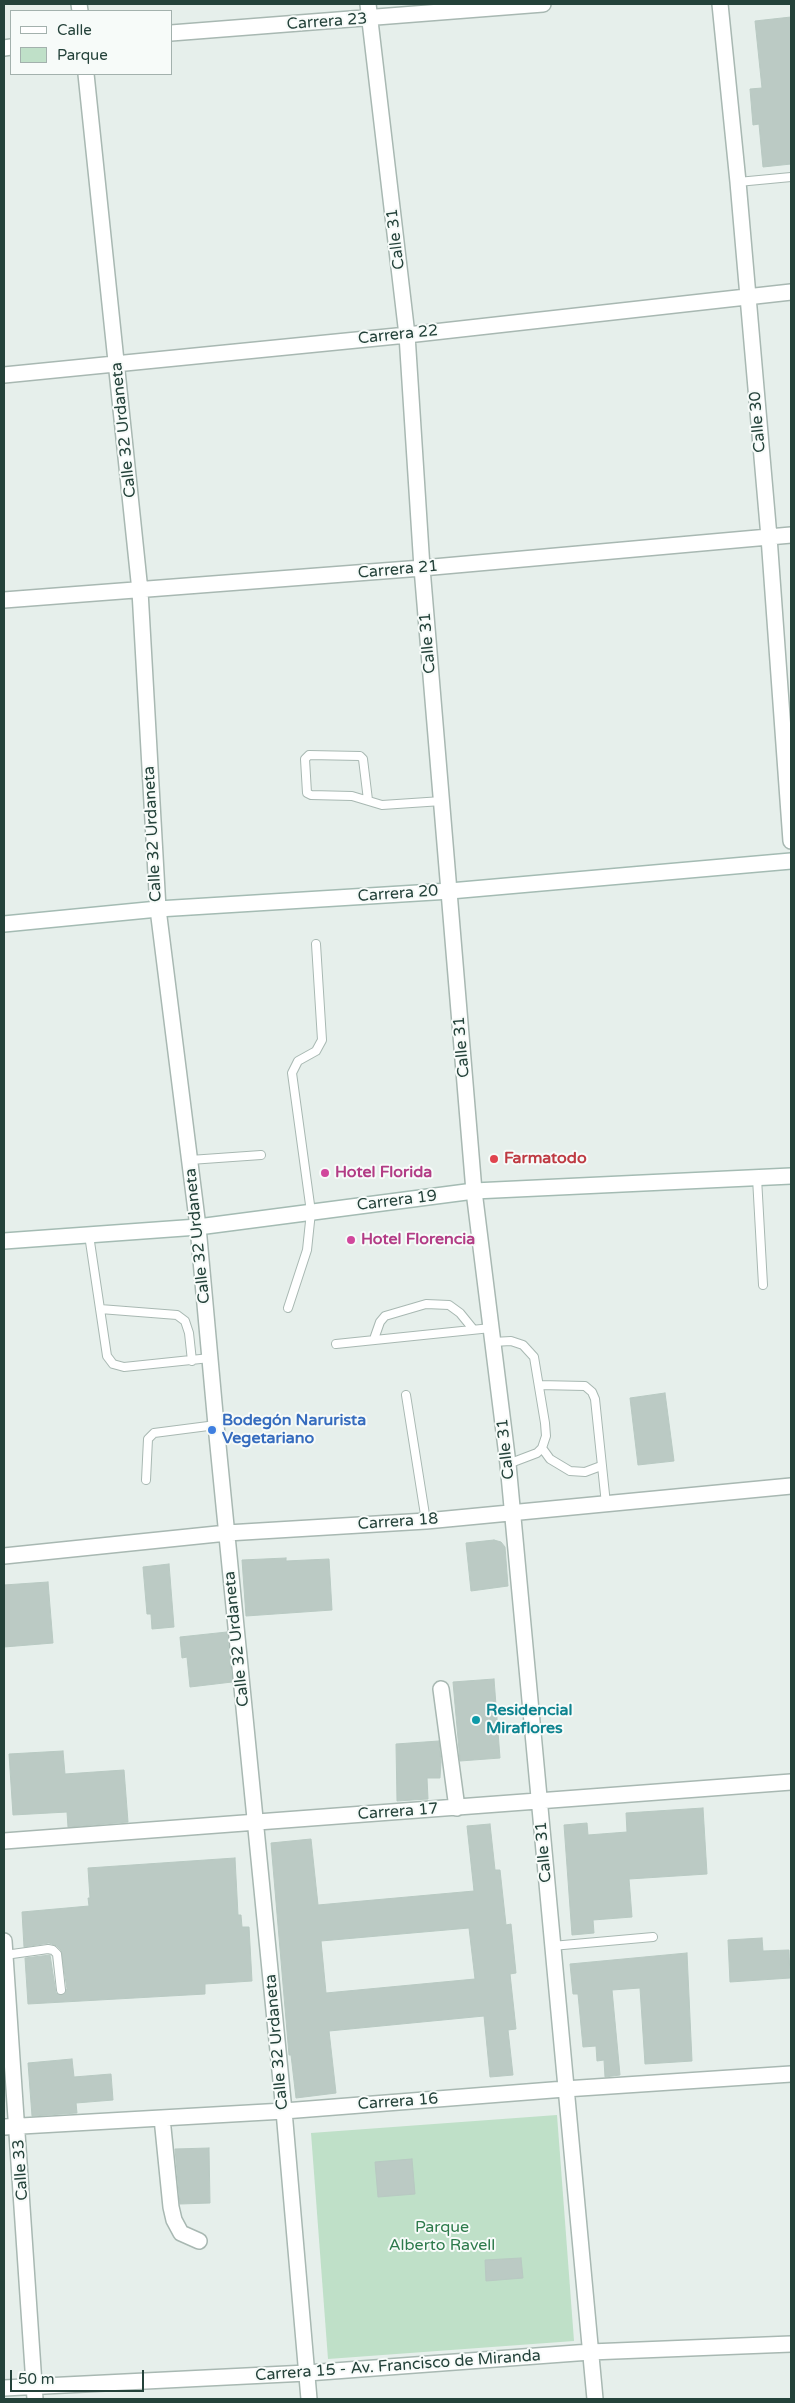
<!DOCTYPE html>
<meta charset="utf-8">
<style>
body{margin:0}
#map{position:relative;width:795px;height:2403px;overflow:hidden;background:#e6efeb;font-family:"Varela Round",sans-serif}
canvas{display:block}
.frame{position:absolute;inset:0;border:5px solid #24423a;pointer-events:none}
.legend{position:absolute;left:10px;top:10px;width:162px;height:65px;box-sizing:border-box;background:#f7fbf9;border:1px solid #a3b1ad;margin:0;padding:6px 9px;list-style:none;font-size:15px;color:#24423a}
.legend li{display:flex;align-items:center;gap:10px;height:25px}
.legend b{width:25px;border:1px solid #a3b1ad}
.scale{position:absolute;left:10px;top:2370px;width:134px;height:22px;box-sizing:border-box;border:2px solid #24423a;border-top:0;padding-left:6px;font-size:15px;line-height:18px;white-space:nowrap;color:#24423a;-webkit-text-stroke:4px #f7fbf9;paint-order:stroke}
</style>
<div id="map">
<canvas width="795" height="2403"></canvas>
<div class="frame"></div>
<ul class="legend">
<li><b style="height:6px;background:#fff"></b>Calle</li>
<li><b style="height:14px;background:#bfe0c8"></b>Parque</li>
</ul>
<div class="scale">50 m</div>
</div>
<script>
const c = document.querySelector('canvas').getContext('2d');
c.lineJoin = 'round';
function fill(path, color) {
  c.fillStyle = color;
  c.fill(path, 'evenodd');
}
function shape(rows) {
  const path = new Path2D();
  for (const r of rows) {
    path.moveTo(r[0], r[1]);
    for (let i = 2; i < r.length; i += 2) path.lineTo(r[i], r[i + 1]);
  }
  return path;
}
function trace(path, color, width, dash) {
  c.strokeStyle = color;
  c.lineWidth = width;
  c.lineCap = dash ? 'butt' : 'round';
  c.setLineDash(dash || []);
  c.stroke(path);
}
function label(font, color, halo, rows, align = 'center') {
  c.font = font + ' "Varela Round",sans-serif';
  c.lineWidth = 4;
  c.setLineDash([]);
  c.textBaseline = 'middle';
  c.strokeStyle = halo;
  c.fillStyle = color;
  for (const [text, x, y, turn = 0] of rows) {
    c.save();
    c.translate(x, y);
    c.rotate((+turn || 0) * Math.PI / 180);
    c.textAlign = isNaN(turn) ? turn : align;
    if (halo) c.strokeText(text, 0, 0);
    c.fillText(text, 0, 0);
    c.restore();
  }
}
fill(shape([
 [557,2115,574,2341,328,2359,311,2133]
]), '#bfe0c8');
const building = shape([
 [791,17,791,164,763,167,759,124,753,125,750,89,762,88,755,21,791,17],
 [665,1393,674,1461,638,1465,630,1398,665,1393],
 [494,1540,501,1542,505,1547,508,1586,471,1591,466,1543,494,1540],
 [286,1558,286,1561,329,1559,332,1610,246,1616,242,1560,286,1558],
 [169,1564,174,1627,152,1629,151,1614,147,1614,143,1567,169,1564],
 [48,1582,53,1643,4,1647,4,1585,48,1582],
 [227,1632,232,1682,190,1687,187,1657,182,1658,180,1637,227,1632],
 [494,1679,500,1758,460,1761,453,1682,494,1679],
 [439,1741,441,1762,440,1778,427,1778,428,1799,397,1801,396,1744,439,1741],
 [63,1751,65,1774,124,1770,128,1822,68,1827,67,1812,13,1815,9,1754,63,1751],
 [703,1808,707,1874,629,1879,632,1917,593,1920,594,1933,572,1935,564,1825,587,1823,588,1835,627,1832,626,1813,703,1808],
 [490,1824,495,1870,500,1870,506,1925,511,1924,516,1973,510,1974,516,2029,508,2030,513,2075,490,2077,484,2016,329,2031,336,2093,296,2098,291,2055,289,2055,271,1843,311,1839,318,1905,474,1891,467,1826,490,1824],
 [469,1928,475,1979,326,1993,321,1941,469,1928],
 [235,1858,238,1915,241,1915,242,1927,249,1927,252,1981,205,1984,205,1994,28,2004,25,1958,50,1955,56,1993,62,1995,67,1989,61,1950,57,1946,49,1943,24,1947,22,1912,89,1906,88,1898,90,1898,88,1868,235,1858],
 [762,1938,763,1951,789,1950,790,1978,730,1982,728,1940,762,1938],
 [687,1953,692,2061,645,2064,640,1988,612,1990,620,2075,605,2077,604,2060,597,2061,596,2046,583,2047,578,1994,573,1994,570,1964,687,1953],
 [72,2059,74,2077,111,2074,113,2100,76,2103,77,2113,32,2116,28,2063,72,2059],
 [209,2148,210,2203,180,2204,175,2149,209,2148],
 [412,2159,415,2194,378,2197,375,2162,412,2159],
 [521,2258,523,2278,486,2281,485,2260,521,2258]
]);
fill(building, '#bbcac4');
trace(building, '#b8c9c2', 1);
const lane = shape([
 [738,182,791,177],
 [368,800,363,759,360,756,309,755,305,759,307,793,311,795,352,796,382,805,442,801],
 [190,1160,261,1155],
 [757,1178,763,1285],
 [89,1235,107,1356,113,1364,124,1367,210,1358],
 [288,1308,307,1250,311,1212,292,1073,298,1061,316,1051,322,1040,316,944],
 [100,1309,177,1315,185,1321,189,1333,192,1361],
 [374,1339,380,1322,385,1316,426,1304,449,1305,460,1313,473,1329],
 [493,1342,511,1341,523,1345,534,1357,545,1423,546,1436,542,1448,537,1453,508,1464],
 [336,1344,491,1328],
 [539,1385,585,1386,592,1392,595,1399,606,1504],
 [406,1395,426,1521],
 [542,1448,550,1459,570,1471,585,1472,601,1466],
 [146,1480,148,1439,154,1433,216,1425],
 [552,1946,653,1937],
 [5,1955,48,1949,53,1950,57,1954,61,1990]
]);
const street = shape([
 [79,4,80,11],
 [368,4,407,335,422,568,474,1191,508,1464,595,2399],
 [720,4,738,182,769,537,791,841],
 [171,33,543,4],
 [4,48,11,47],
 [86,74,140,591,158,909,198,1227,216,1425,284,2111,309,2399],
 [4,375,407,335,791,292],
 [4,600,422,568,791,535],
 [4,1556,227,1533,426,1521,791,1486],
 [441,1689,457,1808],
 [4,1841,791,1782],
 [4,1941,35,2399],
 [162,2118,171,2207,174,2220,181,2233,199,2241],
 [4,2127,284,2111,565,2089,791,2074],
 [4,2388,307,2373,590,2352,791,2344]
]);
const secondary = shape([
 [4,924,158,909,450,891,791,861],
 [4,1241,198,1227,474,1191,791,1176]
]);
trace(lane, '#a8b8b2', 10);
trace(street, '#a8b8b2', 18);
trace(secondary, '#a4bbb3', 18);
trace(lane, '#fff', 8);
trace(street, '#fff', 15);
trace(secondary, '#fff', 15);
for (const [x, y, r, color] of [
 [494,1159,5,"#e0444e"],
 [325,1173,5,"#d1479c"],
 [351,1240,5,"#d1479c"],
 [212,1430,5,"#3f7fe0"],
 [476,1720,5,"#0f9aa8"]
]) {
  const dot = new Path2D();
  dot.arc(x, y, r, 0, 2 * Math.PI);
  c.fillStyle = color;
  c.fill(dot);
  trace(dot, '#f7fbf9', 2);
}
label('16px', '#24423a', '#f7fbf9', [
 ["Carrera 23",327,22,-4],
 ["Calle 31",396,239,-97],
 ["Carrera 22",398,335,-6],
 ["Calle 30",758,422,-95],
 ["Calle 32 Urdaneta",124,430,-96],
 ["Carrera 21",398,570,-5],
 ["Calle 31",428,643,-95],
 ["Calle 32 Urdaneta",153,834,-93],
 ["Carrera 20",398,894,-4],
 ["Calle 31",462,1047,-95],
 ["Carrera 19",397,1201,-7],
 ["Calle 32 Urdaneta",198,1236,-96],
 ["Calle 31",506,1449,-96],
 ["Carrera 18",398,1522,-4],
 ["Calle 32 Urdaneta",237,1639,-96],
 ["Carrera 17",398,1812,-4],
 ["Calle 31",544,1852,-95],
 ["Calle 32 Urdaneta",277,2042,-95],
 ["Carrera 16",398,2102,-4],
 ["Calle 33",21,2170,-94],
 ["Carrera 15 - Av. Francisco de Miranda",398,2366,-4]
]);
label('bold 16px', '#be3a42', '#f7fbf9', [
 ["Farmatodo",504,1159]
], 'left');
label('bold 16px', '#b23c85', '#f7fbf9', [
 ["Hotel Florida",335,1173],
 ["Hotel Florencia",361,1240]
], 'left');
label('bold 16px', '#366cbe', '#f7fbf9', [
 ["Bodegón Narurista",222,1421],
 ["Vegetariano",222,1439]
], 'left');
label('bold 16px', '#0d838f', '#f7fbf9', [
 ["Residencial",486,1711],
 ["Miraflores",486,1729]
], 'left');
label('16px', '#2d7a4b', '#f7fbf9', [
 ["Parque",442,2228],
 ["Alberto Ravell",442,2246]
]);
</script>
